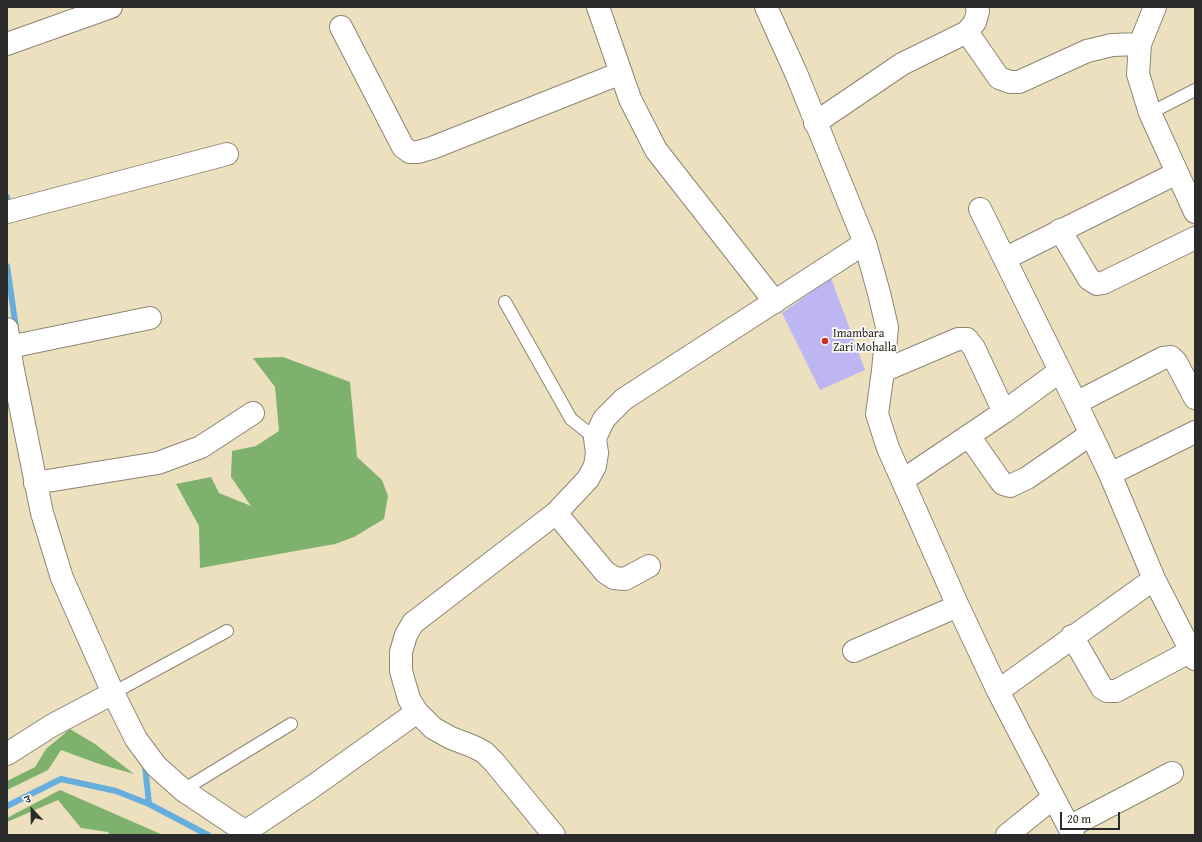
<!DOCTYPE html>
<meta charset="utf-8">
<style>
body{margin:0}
#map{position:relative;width:1202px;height:842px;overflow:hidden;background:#ede0be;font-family:"Gentium Book Plus","Noto Serif Devanagari",serif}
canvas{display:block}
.frame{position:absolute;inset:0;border:8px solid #2b2b2b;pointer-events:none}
.north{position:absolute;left:12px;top:790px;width:40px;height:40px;-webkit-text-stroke:3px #fdfcf7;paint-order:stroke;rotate:338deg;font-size:11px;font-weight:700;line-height:16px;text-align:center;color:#2b2b2b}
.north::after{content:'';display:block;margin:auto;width:14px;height:18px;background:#2b2b2b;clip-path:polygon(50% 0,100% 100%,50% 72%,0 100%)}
.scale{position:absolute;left:1060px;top:812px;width:60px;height:18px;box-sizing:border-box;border:2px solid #2b2b2b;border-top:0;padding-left:5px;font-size:12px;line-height:14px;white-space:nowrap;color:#2b2b2b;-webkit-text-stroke:3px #fdfcf7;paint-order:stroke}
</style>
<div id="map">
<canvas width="1202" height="842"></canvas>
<div class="frame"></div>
<div class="north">उ</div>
<div class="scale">20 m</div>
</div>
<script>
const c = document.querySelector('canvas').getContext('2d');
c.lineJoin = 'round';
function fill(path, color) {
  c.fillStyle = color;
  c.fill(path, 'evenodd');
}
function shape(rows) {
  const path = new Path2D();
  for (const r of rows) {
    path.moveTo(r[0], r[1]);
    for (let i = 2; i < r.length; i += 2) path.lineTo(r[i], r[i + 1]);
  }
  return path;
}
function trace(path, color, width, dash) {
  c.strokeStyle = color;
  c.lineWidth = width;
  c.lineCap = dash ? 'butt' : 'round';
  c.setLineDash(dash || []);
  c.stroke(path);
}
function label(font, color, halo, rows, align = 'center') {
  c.font = font + ' "Gentium Book Plus",serif';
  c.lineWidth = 3.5;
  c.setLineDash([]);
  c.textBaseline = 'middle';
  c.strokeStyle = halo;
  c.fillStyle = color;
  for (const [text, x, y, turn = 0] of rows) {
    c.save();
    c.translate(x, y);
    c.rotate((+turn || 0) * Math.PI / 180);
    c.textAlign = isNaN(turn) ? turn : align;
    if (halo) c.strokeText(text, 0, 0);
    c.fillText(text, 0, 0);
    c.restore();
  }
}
fill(shape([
 [283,357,350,382,357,457,382,480,388,496,384,519,354,537,335,544,200,568,199,526,176,484,211,477,219,493,251,506,231,477,232,451,256,446,279,431,275,387,253,358],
 [70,729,95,744,134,774,99,764,61,750,48,770,7,790,7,781,35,767,46,749],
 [60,790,163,835,110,835,108,832,81,828,58,800,7,822,7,818]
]), '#7db16d');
trace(shape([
 [7,197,7,198],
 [7,266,16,328],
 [145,766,149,804],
 [7,806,61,779,116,791,149,804,208,835]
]), '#66aedd', 6);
fill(shape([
 [831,278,865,370,820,390,782,313]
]), '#beb6f3');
const lane = shape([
 [1150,113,1195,90],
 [505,302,571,419,595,438],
 [113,693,227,631],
 [183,790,291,724]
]);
const street = shape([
 [598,7,630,99,656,150,775,302],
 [766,7,796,73,865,243,879,293,887,327,883,371,877,414,888,448,958,606,998,691,1073,835],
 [1155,7,1140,44,1138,74,1150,113,1195,212],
 [341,27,403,147,410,152,418,152,432,148,621,73],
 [967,32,999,78,1010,82,1019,82,1087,51,1112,45,1140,44],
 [7,44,111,7],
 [815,123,902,64,967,32,975,22,978,11,977,7],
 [980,209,1076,403,1110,474,1154,579,1195,659],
 [7,212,227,154],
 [1060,230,1089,279,1097,284,1103,283,1195,238],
 [1006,258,1177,173],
 [7,329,12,365,42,513,62,578,113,693,136,739,156,766,183,790,250,835],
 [9,347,150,318],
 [883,371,958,339,967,339,974,348,1004,412],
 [1076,403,1163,358,1171,357,1176,362,1195,398],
 [969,436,999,479,1003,484,1010,486,1027,478,1091,434],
 [1110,474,1195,432],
 [903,480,1004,412,1060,371],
 [35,483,158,463,201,447,253,413],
 [556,513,605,572,614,578,625,579,649,566],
 [1072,636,1102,688,1107,691,1116,691,1191,651],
 [854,651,958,606],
 [998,691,1154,579],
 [7,754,51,726,113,693],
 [1069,827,1172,773],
 [245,832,312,787,417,712],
 [554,835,494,762,484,752,472,746,451,738,433,728,417,712,409,699,401,671,401,652,406,635,413,623,556,513,588,479,595,466,597,453,595,438,604,419,624,399,865,243],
 [1007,835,1053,798]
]);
trace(lane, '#8c8674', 14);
trace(street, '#8c8674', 24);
trace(lane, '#fff', 12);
trace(street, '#fff', 22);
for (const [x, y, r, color] of [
 [825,341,4,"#c8321e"]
]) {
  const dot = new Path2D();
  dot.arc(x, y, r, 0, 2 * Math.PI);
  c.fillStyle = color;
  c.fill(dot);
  trace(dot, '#fdfcf7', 1.5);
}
label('12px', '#2b2b2b', '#fdfcf7', [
 ["Imambara",833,334],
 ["Zari Mohalla",833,348]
], 'left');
</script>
